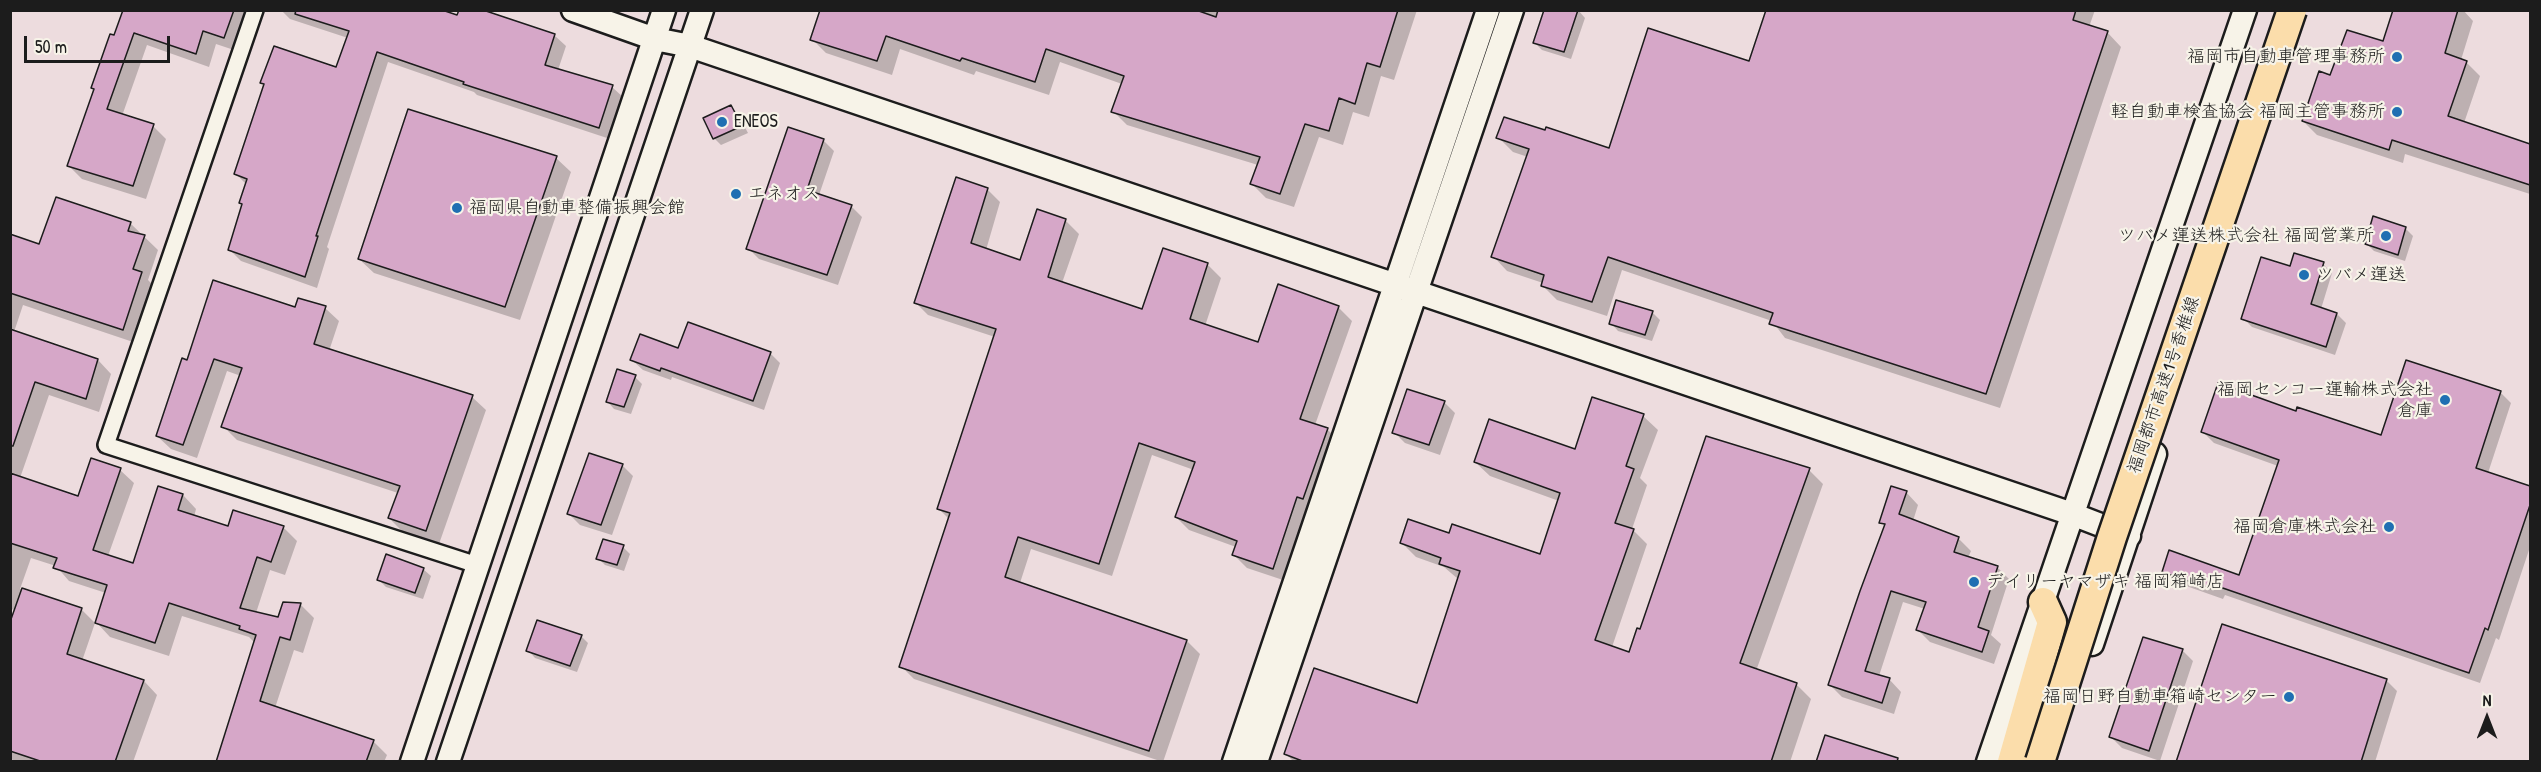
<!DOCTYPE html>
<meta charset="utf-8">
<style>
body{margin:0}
#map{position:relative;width:2541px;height:772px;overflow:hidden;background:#eddcde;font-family:"Patrick Hand",sans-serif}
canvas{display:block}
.frame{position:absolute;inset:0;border:12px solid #1c1c1c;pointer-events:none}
.north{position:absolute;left:2457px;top:688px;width:60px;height:60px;-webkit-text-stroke:4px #f7f3e8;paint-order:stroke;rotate:0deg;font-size:16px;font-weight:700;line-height:24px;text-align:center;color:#1c1c1c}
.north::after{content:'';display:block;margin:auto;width:21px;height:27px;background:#1c1c1c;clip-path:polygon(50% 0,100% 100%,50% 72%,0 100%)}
.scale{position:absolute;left:24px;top:36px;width:146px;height:27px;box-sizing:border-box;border:3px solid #1c1c1c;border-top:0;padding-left:8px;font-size:18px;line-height:21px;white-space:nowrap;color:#1c1c1c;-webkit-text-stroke:4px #f7f3e8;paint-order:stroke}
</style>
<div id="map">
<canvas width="2541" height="772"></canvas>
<div class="frame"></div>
<div class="north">N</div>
<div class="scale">50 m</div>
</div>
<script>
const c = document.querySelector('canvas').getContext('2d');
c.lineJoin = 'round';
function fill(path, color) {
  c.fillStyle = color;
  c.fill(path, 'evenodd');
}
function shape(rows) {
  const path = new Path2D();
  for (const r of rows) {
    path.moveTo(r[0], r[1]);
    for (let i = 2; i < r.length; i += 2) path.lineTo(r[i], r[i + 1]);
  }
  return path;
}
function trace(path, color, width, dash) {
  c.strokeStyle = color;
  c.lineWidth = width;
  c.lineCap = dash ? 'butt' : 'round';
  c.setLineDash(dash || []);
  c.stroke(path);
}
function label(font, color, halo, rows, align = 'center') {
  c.font = font + ' "Patrick Hand","Klee One",sans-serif';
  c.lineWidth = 4.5;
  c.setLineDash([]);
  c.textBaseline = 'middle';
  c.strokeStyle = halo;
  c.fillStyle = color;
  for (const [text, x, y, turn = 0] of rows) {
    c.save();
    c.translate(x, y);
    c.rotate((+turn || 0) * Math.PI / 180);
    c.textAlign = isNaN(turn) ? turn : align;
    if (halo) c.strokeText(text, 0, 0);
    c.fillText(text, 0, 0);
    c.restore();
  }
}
fill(shape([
 [125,10,251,10,237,51,216,44,209,67,147,45,122,116,153,126,166,139,146,199,82,179,69,166],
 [281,10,432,10,554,35,566,46,558,70,612,87,624,98,610,139,477,95,474,92,388,62,327,247,329,249,317,288,241,261,230,250,244,205,247,185,236,174,265,86,262,82,337,69,348,38,290,19],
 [822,10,1417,10,1394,80,1381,76,1369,117,1353,112,1343,145,1319,137,1294,207,1266,198,1252,184,1258,165,1127,125,1113,111,1122,84,1060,62,1049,95,976,71,974,75,900,49,892,75,826,53,812,39],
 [1545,10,1578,10,1585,18,1571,59,1542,50,1535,43],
 [1767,10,2095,10,2089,27,2107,32,2121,47,2000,408,1785,338,1772,321,1622,270,1607,316,1557,300,1542,285,1543,283,1507,271,1493,256,1528,157,1513,152,1498,137,1610,150,1750,63],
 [2395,10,2463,10,2473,21,2461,60,2466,62,2480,76,2464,123,2530,146,2530,194,2405,154,2403,163,2317,135,2303,121,2331,77,2384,43],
 [731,107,738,114,748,133,721,145,714,138],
 [823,140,834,151,819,195,851,206,862,217,838,285,759,259,748,248],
 [556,158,571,172,520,320,374,273,359,259],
 [987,189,1000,202,986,250,1021,261,1065,220,1079,234,1062,283,1143,310,1207,264,1221,278,1205,326,1259,344,1279,286,1339,308,1352,321,1315,425,1327,429,1340,442,1286,581,1247,568,1234,555,1236,547,1189,530,1176,517,1194,470,1152,455,1112,576,1031,549,1020,583,1187,641,1200,654,1163,762,914,679,901,666,950,520,939,509,995,337,928,315,915,302],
 [130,223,158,250,148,280,155,287,136,343,23,305,14,332,98,360,111,374,99,412,49,395,20,478,79,498,120,470,134,483,108,556,133,564,183,495,196,509,194,517,229,528,283,527,297,541,285,575,270,570,256,613,279,619,284,603,301,605,314,618,303,653,294,650,275,708,373,741,387,755,384,762,217,762,255,643,249,637,182,616,169,656,110,637,97,623,106,593,69,581,56,566,31,558,20,589,81,609,95,623,82,661,144,681,157,695,133,762,19,762,10,759,10,627,16,610,10,609,10,236,40,246],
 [2405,228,2413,236,2405,261,2374,251,2367,244],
 [2323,264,2332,273,2321,309,2337,314,2346,323,2335,355,2252,327,2243,318,2291,268],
 [1617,302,1653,313,1660,320,1652,341,1618,331,1611,323],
 [325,308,339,321,329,351,472,397,486,410,439,544,403,532,389,518,398,493,237,440,223,426,241,376,227,371,197,458,171,449,157,436,188,362,296,309],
 [679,350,770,353,780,363,764,410,672,377,671,380,643,370,632,360],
 [635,377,642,384,631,414,614,409,607,401],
 [2500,392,2511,403,2488,473,2530,488,2530,547,2499,640,2496,638,2480,683,2225,595,2223,599,2175,582,2164,571,2240,577,2278,466,2214,443,2203,432,2297,413,2382,437],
 [1444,402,1455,413,1440,455,1405,443,1394,432],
 [1643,416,1658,430,1640,478,1647,485,1632,529,1647,544,1612,647,1630,653,1641,631,1809,470,1823,484,1756,671,1797,685,1811,699,1790,762,1294,762,1286,754,1418,705,1458,579,1444,567,1416,557,1402,543,1450,535,1541,556,1559,501,1490,476,1475,462,1576,451],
 [622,465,633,476,612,535,580,525,569,514],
 [1906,492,1918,505,1913,521,1958,538,1971,551,1968,558,1997,567,2009,579,1991,635,2001,644,1994,664,1930,642,1918,630,1925,609,1903,602,1879,676,1889,679,1901,692,1894,714,1842,697,1830,685,1886,527,1881,522],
 [623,547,630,554,624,571,605,565,598,558],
 [423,569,431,576,423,599,386,587,379,580],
 [581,636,588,643,577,672,535,658,528,650],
 [2182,650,2193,661,2160,761,2122,748,2111,737],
 [2386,680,2397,691,2375,762,2177,762]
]), '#0003');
const building = shape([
 [123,10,234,10,224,38,203,31,196,54,134,33,107,109,154,124,133,186,67,166,94,89,91,88,110,34,114,35,123,10],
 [296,10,442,10,457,15,459,10,483,10,555,34,545,65,613,85,599,128,463,84,464,82,377,52,316,236,318,236,305,277,228,250,242,204,239,203,247,179,234,174,264,84,260,83,274,46,336,67,349,31,295,14,296,10],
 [820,10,1196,10,1216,17,1218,10,1398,10,1380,67,1367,63,1355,104,1339,98,1329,131,1305,124,1280,194,1250,184,1260,157,1111,112,1124,76,1046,49,1035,82,962,58,960,61,886,36,877,61,810,40,820,10],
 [1544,10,1578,10,1564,52,1533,43,1544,10],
 [1766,10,2076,10,2073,20,2108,31,1986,394,1769,324,1773,313,1608,257,1592,302,1541,286,1544,275,1491,257,1529,149,1496,138,1504,117,1545,130,1546,127,1609,148,1648,28,1749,61,1766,10],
 [2393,10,2458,10,2445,53,2467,61,2448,116,2530,144,2530,185,2392,140,2389,150,2302,121,2319,71,2330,75,2347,30,2383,41,2393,10],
 [731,105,742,126,713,139,703,118,731,105],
 [408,109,557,156,505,307,358,259,408,109],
 [788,127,824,139,807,190,852,205,827,275,746,249,788,127],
 [956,177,988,188,971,243,1020,260,1037,209,1066,219,1048,277,1142,309,1163,248,1208,263,1190,319,1258,342,1278,284,1339,306,1300,419,1328,428,1303,499,1297,497,1273,569,1232,555,1237,541,1175,517,1195,462,1139,443,1099,564,1018,537,1005,577,1187,640,1149,751,899,667,950,513,937,509,996,329,914,303,956,177],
 [56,197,131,222,128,231,145,235,133,269,142,272,123,330,10,293,10,234,39,244,56,197],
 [2373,216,2406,227,2398,255,2365,244,2373,216],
 [2294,253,2324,262,2311,304,2337,313,2326,347,2241,319,2261,257,2290,266,2294,253],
 [213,280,295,307,298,298,326,306,314,344,473,395,426,531,388,518,400,486,221,427,242,368,214,359,183,445,156,436,182,358,187,360,213,280],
 [1616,300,1653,311,1645,335,1609,324,1616,300],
 [688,322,771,352,753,401,661,368,660,371,630,360,640,334,678,348,688,322],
 [10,329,98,359,86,399,35,382,13,446,10,446,10,329],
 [2406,360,2501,391,2476,468,2530,486,2530,505,2488,630,2485,628,2469,673,2214,585,2212,589,2162,572,2169,550,2239,575,2279,460,2201,432,2218,383,2296,411,2297,407,2381,435,2406,360],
 [617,369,636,375,624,407,606,402,617,369],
 [1407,389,1445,401,1429,445,1392,433,1407,389],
 [1592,397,1644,414,1626,466,1634,469,1615,523,1634,529,1595,640,1629,652,1637,628,1640,629,1706,436,1810,468,1740,663,1797,683,1771,762,1305,762,1284,754,1314,668,1417,703,1460,571,1439,564,1441,558,1400,543,1408,519,1449,533,1452,524,1540,554,1560,493,1474,462,1489,419,1575,449,1592,397],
 [589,453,623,464,601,525,567,514,589,453],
 [91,458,121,468,93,550,133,563,158,486,183,494,178,510,228,526,233,510,284,526,271,562,257,557,240,608,278,617,283,602,301,603,290,640,280,637,260,701,374,740,366,762,216,762,256,635,239,629,240,626,169,603,155,643,95,623,107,585,53,568,57,558,10,543,10,473,78,496,91,458],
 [1891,486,1907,491,1899,514,1959,537,1954,552,1998,566,1978,627,1989,631,1982,652,1916,630,1926,602,1891,591,1865,671,1890,678,1882,703,1828,685,1860,591,1885,524,1879,523,1891,486],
 [603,539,624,545,617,565,596,559,603,539],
 [386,554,424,568,415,593,377,580,386,554],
 [22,588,82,608,67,654,144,680,115,762,43,762,10,751,10,622,22,588],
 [537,620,582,635,570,666,526,651,537,620],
 [2222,624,2387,679,2361,762,2176,762,2222,624],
 [2143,637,2183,649,2149,751,2109,737,2143,637],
 [1825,735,1898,758,1897,762,1816,762,1825,735]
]);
fill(building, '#d6a7c8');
trace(building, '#1c1c1c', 1.5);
const street = shape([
 [255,10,106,445,477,565]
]);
const secondary = shape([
 [573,10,655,39,690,46,2072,514,2129,536],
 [2092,644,2155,454],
 [412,762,664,10],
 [448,762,702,10],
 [1234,762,1488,10],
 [1256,762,1512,10],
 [1988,762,2245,10]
]);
const highway = shape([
 [2012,762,2052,622,2043,602]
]);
trace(street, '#1c1c1c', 20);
trace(secondary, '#1c1c1c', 27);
trace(highway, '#1c1c1c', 33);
trace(street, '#f7f3e8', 15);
trace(secondary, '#f7f3e8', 22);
trace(highway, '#fbddab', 28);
const highwayBridge = shape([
 [2040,762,2112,537,2292,10]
]);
trace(highwayBridge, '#1c1c1c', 33, []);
trace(highwayBridge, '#fbddab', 28);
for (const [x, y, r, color] of [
 [2397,57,6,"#1f6fb2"],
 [2397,112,6,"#1f6fb2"],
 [722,122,6,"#1f6fb2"],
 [736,194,6,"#1f6fb2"],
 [457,208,6,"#1f6fb2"],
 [2386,236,6,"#1f6fb2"],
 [2304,275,6,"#1f6fb2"],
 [2445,400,6,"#1f6fb2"],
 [2389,527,6,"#1f6fb2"],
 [1974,582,6,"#1f6fb2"],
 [2289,697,6,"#1f6fb2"]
]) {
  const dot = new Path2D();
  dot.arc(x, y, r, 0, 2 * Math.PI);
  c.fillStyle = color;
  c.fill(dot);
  trace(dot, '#f7f3e8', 2);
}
label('18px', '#1c1c1c', '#f7f3e8', [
 ["福岡市自動車管理事務所",2385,57],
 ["軽自動車検査協会 福岡主管事務所",2385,112],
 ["ENEOS",734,122,"left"],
 ["エネオス",748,194,"left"],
 ["福岡県自動車整備振興会館",469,208,"left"],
 ["ツバメ運送株式会社 福岡営業所",2374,236],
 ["ツバメ運送",2316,275,"left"],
 ["福岡センコー運輸株式会社",2433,390],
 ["倉庫",2433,411],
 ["福岡倉庫株式会社",2377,527],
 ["デイリーヤマザキ 福岡箱崎店",1986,582,"left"],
 ["福岡日野自動車箱崎センター",2277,697]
], 'right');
label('18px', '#1c1c1c', '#f7f3e8', [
 ["福岡都市高速1号香椎線",2164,385,-71]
]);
</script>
